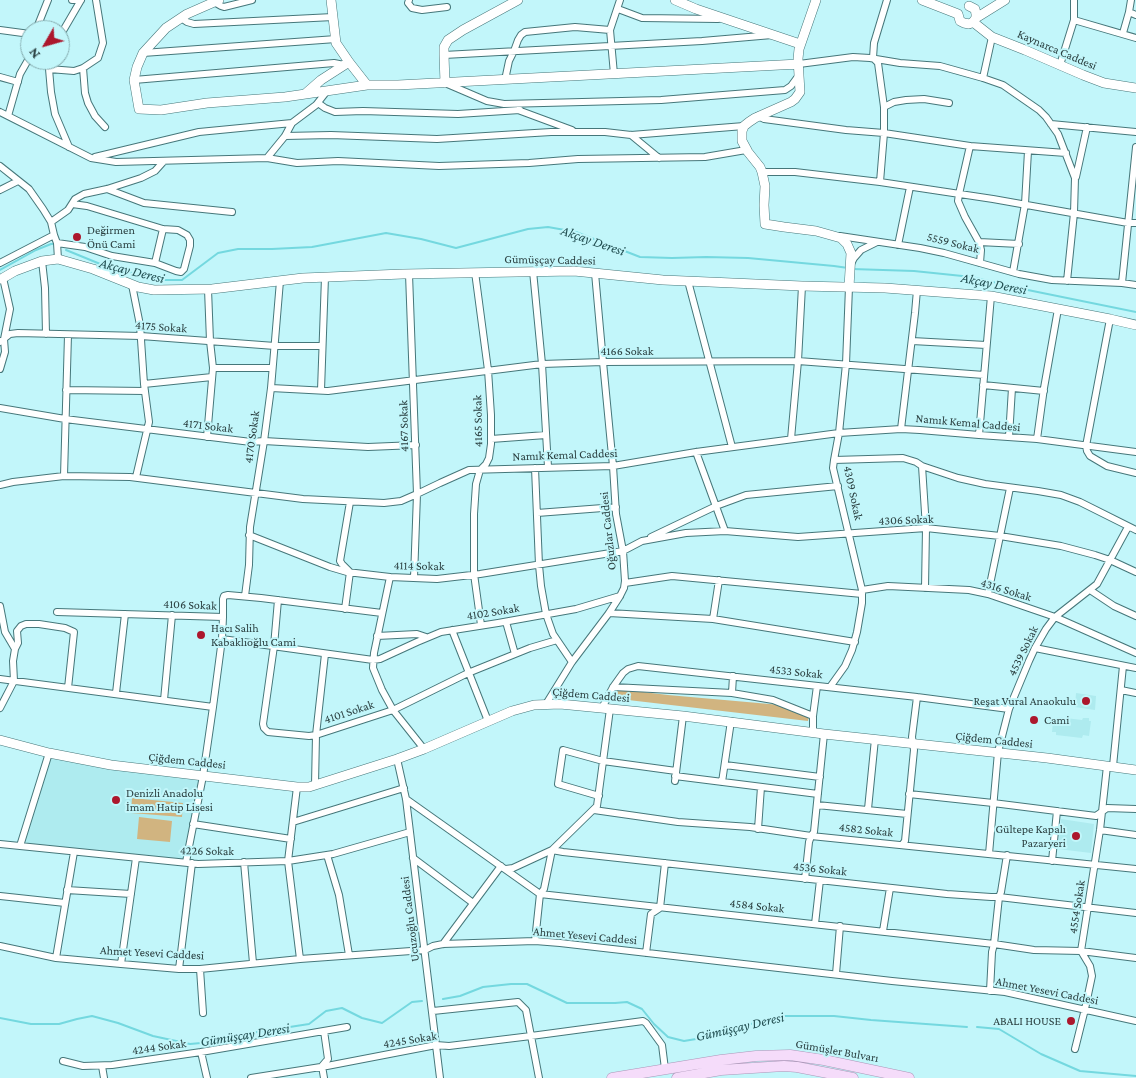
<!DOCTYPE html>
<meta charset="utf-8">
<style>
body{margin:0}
#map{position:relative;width:1136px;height:1078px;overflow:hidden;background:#c2f6fa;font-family:"Crimson Pro",serif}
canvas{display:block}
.north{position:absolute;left:20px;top:20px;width:50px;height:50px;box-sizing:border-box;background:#c2f6fa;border:1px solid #86adb0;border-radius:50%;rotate:232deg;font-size:14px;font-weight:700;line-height:20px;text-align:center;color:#2b4041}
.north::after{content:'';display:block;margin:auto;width:18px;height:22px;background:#ac172d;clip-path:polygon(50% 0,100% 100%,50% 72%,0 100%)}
</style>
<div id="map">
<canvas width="1136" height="1078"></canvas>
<div class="north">N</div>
</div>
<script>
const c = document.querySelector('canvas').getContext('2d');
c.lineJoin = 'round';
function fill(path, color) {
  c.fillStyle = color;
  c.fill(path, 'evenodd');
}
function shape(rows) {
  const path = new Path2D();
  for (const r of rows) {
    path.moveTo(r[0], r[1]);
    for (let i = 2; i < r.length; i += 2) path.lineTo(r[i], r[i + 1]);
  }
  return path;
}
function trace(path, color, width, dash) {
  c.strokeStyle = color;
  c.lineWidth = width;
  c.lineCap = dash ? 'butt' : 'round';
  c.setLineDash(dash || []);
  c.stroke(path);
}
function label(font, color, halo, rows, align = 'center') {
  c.font = font + ' "Crimson Pro",serif';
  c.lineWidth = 4;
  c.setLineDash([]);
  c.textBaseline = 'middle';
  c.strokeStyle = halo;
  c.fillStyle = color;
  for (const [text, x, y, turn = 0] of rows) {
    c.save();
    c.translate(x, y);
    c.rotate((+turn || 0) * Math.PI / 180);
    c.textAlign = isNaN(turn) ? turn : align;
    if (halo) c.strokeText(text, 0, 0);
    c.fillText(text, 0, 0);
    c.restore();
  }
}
fill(shape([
 [1076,693,1096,696,1095,710,1075,707],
 [1057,717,1082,720,1083,718,1089,718,1089,721,1091,721,1089,736,1083,735,1082,738,1056,735,1056,732,1052,732,1053,722,1057,723],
 [49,753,203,776,186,862,20,846],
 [1061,819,1094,824,1091,853,1058,849]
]), '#aeebef');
fill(shape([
 [618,689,668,695,792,706,810,711,808,721,611,698,613,692],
 [132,798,183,803,182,817,131,813],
 [139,817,172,821,170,842,137,839]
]), '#d1b480');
trace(shape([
 [66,250,110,268,164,280,182,280,218,253,238,249,272,249,312,247,386,233,421,239,456,248,528,229,548,227,576,232,640,257,672,258,706,257,748,258,834,266,848,268],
 [852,269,914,271,972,277,1018,288,1136,312],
 [0,270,36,250,51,244,53,244],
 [443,999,460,996,483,987,511,984,527,984,567,1003,615,1003,627,1002,642,1009,654,1024,668,1037,684,1041,696,1039,780,1016,834,1016,871,1020,967,1027],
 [0,1018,31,1024,59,1024,77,1019,92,1016,118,1023,153,1036,190,1044,223,1041,251,1033,309,1024,326,1011,342,1008,362,1018,382,1023,412,1002,422,1001],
 [977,1027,999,1029,1041,1054,1080,1071,1136,1076]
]), '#74d8df', 2);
const street = shape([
 [72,0,81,0],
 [409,0,408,3,412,8,422,10,447,7],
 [1131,0,1129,12,1136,15],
 [214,2,221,6,224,7,252,0],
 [618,9,642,18,718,19],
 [181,18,187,22,194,24,333,17],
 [1074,20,1136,38],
 [0,30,30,34],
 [36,30,48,0],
 [1123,33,1129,12],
 [60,36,81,0],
 [143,53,336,39],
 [444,55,702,41,772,35],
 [50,60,49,69,51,92,55,114,69,147],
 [799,64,853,57,870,58,900,63,940,66,983,78,1003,85,1039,110,1046,117,1058,134,1075,178,1074,213,1067,281],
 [1060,65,1074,20,1074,0],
 [83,68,85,93,88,103,95,116,105,127],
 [49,69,74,71,83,68,98,58,103,43,96,0],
 [614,74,610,30,620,0],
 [0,77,18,82],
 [983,78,992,37],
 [134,80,334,63,344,65],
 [505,80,509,61,514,51,518,40,521,35,525,32,575,27,610,30],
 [445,83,487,101,504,104,661,100,785,90,791,86,799,75],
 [318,103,325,108,335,112,363,111,458,114,520,110],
 [884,107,894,102,906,100,924,99,949,103],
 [518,110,572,130],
 [0,112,91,158,116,162,267,158,297,163,338,161,439,166,529,163,578,159,705,157,746,150],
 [8,116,20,74,28,60,30,51],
 [758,116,764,119,846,130,884,133,970,146,1066,153],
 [1051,124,1136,132],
 [631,135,659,158],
 [285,136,331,135,437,139,551,132,605,132,631,135,744,126],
 [970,146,959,194,958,201,965,217,979,242,1019,244],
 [95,157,199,132,292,123],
 [267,158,285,136,292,123,316,105,327,91],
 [0,166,29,189,43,209,51,222,54,235,57,243,58,259],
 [762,172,795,172,880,182,993,199,1128,223,1136,223],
 [1076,177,1087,127],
 [880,182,884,133,884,107,878,63,873,58,874,43,887,0],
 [107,189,144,203,232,212],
 [0,190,18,181],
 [51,222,68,210,75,199,84,194,107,189,141,178,155,171,164,161],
 [840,236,920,248,944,253,1019,274,1052,280,1122,283,1136,285],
 [979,242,981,250,980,263],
 [57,243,85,247,112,256,155,263,176,271,181,272,184,269,190,246,190,240,187,235,178,230,163,229,87,206,72,204],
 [898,245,910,187],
 [42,261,45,288,46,334],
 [0,263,54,235],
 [155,263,163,229],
 [851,264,854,258,861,250,877,242],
 [533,271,542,364,548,467],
 [475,272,488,370,491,415,491,444,489,458,486,464,480,470,476,484,474,514,474,574,481,625],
 [1013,272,1025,204,1028,151],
 [409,274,417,494,414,578],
 [688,281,732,447],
 [1122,283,1136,147],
 [132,285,140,325,144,384,149,422,136,477],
 [1110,319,1086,446,1087,451,1090,456,1107,466,1136,473],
 [912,341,986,345],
 [0,342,10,334,18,333,141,336,275,346,322,346],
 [213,368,272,368],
 [0,369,5,352,4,339,10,309,3,278],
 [144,384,212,377],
 [983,385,1044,391],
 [271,388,328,391,542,364,603,362,798,361,984,375],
 [66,390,145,391],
 [321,390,325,277],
 [0,408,65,419,251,442,264,441,368,447,416,445],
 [901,429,915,313,917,290],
 [979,435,991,296],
 [207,437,213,368,210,341,208,289],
 [1009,437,1012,388],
 [491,439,546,435],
 [791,439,798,361,802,286],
 [1037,439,1044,388,1058,309],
 [696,452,725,531,798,537,926,528,1000,536,1061,546,1095,555,1110,560,1136,572],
 [834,460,903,458,916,462,922,466,926,528,925,588],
 [922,466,958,478,985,484,1038,491,1061,495,1080,502,1136,530],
 [535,468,539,565,541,586,546,614,553,634,572,662],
 [64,476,68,335],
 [0,485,13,482,64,476,130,477,303,499,384,503,401,501,417,494,440,483,469,470,613,466,696,452,839,433,901,429,920,430,979,435,1037,439,1136,452],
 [537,513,616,507],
 [249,535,330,567,347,572,390,577,437,579,480,574,623,551,642,541,686,533,725,531],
 [651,537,716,506,746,495,838,486],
 [390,577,374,653,373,668,382,690,393,710,424,749],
 [625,583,672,576,862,594],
 [862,590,888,586,969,590,988,594,1055,617,1136,653],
 [1090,590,1114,606,1136,616],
 [988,594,1010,488],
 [245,596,249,565,250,527,264,441,271,388,280,281],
 [278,600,274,646,263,724,264,728,268,732,309,736,316,735,393,710,468,673,530,648,557,640],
 [0,606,5,632,15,649,13,661,14,681,0,708],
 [345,609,350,572,342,564,340,561,350,502],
 [57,612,223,617,222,639,213,707,203,776,186,862],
 [609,613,713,619,855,642],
 [223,617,223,599,224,596,228,595,261,598,382,613],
 [713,619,719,580],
 [506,622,515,654],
 [452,630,488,721],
 [377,636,417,634,426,637],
 [222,639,373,660,380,659,417,642,441,632,498,623,576,609,620,596],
 [1035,648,1136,668],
 [15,649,18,643,17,631,21,626,26,624,39,624,65,628,74,632,68,688],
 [0,679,213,707],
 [613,687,732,693,773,700,813,716],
 [830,687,845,666,852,650,857,632,862,603,862,590,833,468,834,460,839,433,846,364,849,287],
 [1121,690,1136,693],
 [116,693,125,614],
 [732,693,733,676],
 [164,700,172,615],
 [546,704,572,662,609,613,620,596,624,588,625,581,623,551,616,514,613,466,603,362,595,273],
 [602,708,613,687,623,673,628,669,638,666,917,697,1009,709],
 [813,732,813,716,817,686],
 [397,759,406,799,440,1078],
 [725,765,820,777],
 [1113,766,1123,666],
 [675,776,818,794],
 [675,781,683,716],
 [722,782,731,721],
 [315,785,316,735,325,654],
 [297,787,288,861,300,959],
 [909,794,993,803,1096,816,1107,808,1136,809],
 [599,796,558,784,563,750,603,761,676,771],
 [406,799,540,894,994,944,1034,950,1081,951,1136,958],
 [817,805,907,814],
 [868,809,875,739],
 [594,810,678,822,750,827,811,836,1136,869],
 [293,822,404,788],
 [193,824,291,839],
 [758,829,761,787],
 [1100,830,1136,835],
 [0,844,198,864,288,861,333,854,410,832],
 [902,845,905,841,914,750,912,737,917,697],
 [20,846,49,753],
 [989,854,998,752,1009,709,1029,661,1035,648,1046,629,1055,617,1097,584,1128,527],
 [327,855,339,895,349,955],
 [413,858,473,903],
 [1052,861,1057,811],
 [244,862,253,963],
 [506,869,513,868,552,850,563,852,947,894,991,897,999,897,1136,913],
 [805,879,809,842,811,836,814,832,824,734],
 [67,890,131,894],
 [0,896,65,903],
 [815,924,820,880],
 [883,931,890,888],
 [535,941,540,894,544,889,552,850,597,806,610,709],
 [443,944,501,866],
 [0,946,56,958,121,964,179,969,200,969,300,959,425,950,433,946,443,944,535,941,560,943,892,981,1005,992,1136,1021],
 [646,953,651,914,660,908,665,863],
 [56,958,74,852],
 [121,964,136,858],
 [179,969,192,863],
 [200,969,203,1013],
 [836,974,840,926],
 [990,991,992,952,994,944,999,897,1001,892,1007,855],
 [433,1011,518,1002,526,1010,531,1036,643,1021,646,1023,662,1045,665,1069],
 [324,1031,328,1059,322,1066,324,1078],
 [1075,1049,1085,1009,1092,976,1090,966,1081,951,1100,830,1107,766],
 [201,1052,207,1078],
 [63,1061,83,1066,112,1065,201,1052,347,1027],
 [102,1066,104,1078],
 [251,1078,327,1066,436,1045,449,1046,531,1036,539,1078]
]);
const secondary = shape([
 [219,0,187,14,166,28,143,53,137,67,134,80,139,109,161,110,207,103,285,97,367,85,398,85,799,64],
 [331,0,336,43,349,62,367,85],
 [675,0,696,9,800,44],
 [816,0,799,49,798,59,800,92,795,99,791,102,755,118,749,122,744,126,742,131,742,141,748,152,760,167,762,172,765,186,764,205,765,224,784,227,816,231,841,238,847,244,851,253,849,287],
 [922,0,958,14],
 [958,14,960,21,964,23,969,24,973,22,976,18,976,14,975,9,969,6],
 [976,18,1005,0],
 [973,22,992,37,1025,50,1083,75,1104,83,1136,88],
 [445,83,444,55,444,47,448,40,463,30,518,0],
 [305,94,321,80,349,62],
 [0,279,3,278,15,271,42,261,58,259,93,269,138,287,154,290,212,289,303,278,403,274,574,271,663,280,802,286,885,288,991,296,1110,319,1136,325],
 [0,740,49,753,111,765,297,787,309,787,397,759,424,749,512,711,534,705,560,704,683,716,824,734,1047,758,1136,770]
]);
const primary = shape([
 [612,1078,721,1060,756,1056,790,1055,824,1060,909,1078],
 [677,1078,721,1070,784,1066,797,1067,853,1078]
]);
trace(street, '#46777a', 8);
trace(secondary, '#46777a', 10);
trace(primary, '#aa96b7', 11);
trace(street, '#fff', 6);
trace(secondary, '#fff', 9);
trace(primary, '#f5dcfa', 10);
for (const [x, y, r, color] of [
 [77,237,5,"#ac172d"],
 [201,635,5,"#ac172d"],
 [1086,701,5,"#ac172d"],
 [1034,720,5,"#ac172d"],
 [116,800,5,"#ac172d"],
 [1076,836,5,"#ac172d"],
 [1071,1021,5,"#ac172d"]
]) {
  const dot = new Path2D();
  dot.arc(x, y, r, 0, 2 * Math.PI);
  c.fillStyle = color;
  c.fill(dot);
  trace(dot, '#c2f6fa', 2);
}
label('12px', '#2b4041', '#c2f6fa', [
 ["Kaynarca Caddesi",1057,50,23],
 ["5559 Sokak",953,243,14],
 ["Gümüşçay Caddesi",550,260,1],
 ["4175 Sokak",161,327,4],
 ["4166 Sokak",627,351],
 ["4165 Sokak",478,421,-91],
 ["Namık Kemal Caddesi",968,423,5],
 ["4171 Sokak",208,426,7],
 ["4167 Sokak",404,426,-91],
 ["4170 Sokak",252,437,-82],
 ["Namık Kemal Caddesi",565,455,-2],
 ["4309 Sokak",853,493,78],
 ["4306 Sokak",906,520,-2],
 ["Oğuzlar Caddesi",608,531,-96],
 ["4114 Sokak",419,566,1],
 ["4316 Sokak",1006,590,17],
 ["4106 Sokak",190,605,2],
 ["4102 Sokak",493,612,-9],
 ["4539 Sokak",1023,651,-64],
 ["4533 Sokak",796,672,6],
 ["Çiğdem Caddesi",591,695,5],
 ["4101 Sokak",349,712,-18],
 ["Çiğdem Caddesi",994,740,6],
 ["Çiğdem Caddesi",187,761,6],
 ["4582 Sokak",866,830,6],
 ["4226 Sokak",207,851,1],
 ["4536 Sokak",820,869,6],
 ["4584 Sokak",757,906,6],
 ["4554 Sokak",1077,907,-81],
 ["Ucuzoğlu Caddesi",410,919,-97],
 ["Ahmet Yesevi Caddesi",585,936,5],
 ["Ahmet Yesevi Caddesi",152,953,3],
 ["Ahmet Yesevi Caddesi",1047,991,11],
 ["4245 Sokak",410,1040,-9],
 ["4244 Sokak",159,1047,-8],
 ["Gümüşler Bulvarı",837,1051,10]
]);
label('12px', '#2b4041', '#c2f6fa', [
 ["Değirmen",87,230],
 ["Önü Cami",87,244],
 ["Hacı Salih",211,628],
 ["Kabaklıoğlu Cami",211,642],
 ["Reşat Vural Anaokulu",1076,701,"right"],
 ["Cami",1044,720],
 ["Denizli Anadolu",126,793],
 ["İmam Hatip Lisesi",126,807],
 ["Gültepe Kapalı",1066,829,"right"],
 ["Pazaryeri",1066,843,"right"],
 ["ABALI HOUSE",1061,1021,"right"]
], 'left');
label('italic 14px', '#224f52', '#c2f6fa', [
 ["Akçay Deresi",593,241,19],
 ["Akçay Deresi",132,271,14],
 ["Akçay Deresi",994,284,11],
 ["Gümüşçay Deresi",740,1027,-13],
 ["Gümüşçay Deresi",245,1035,-9]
]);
</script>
